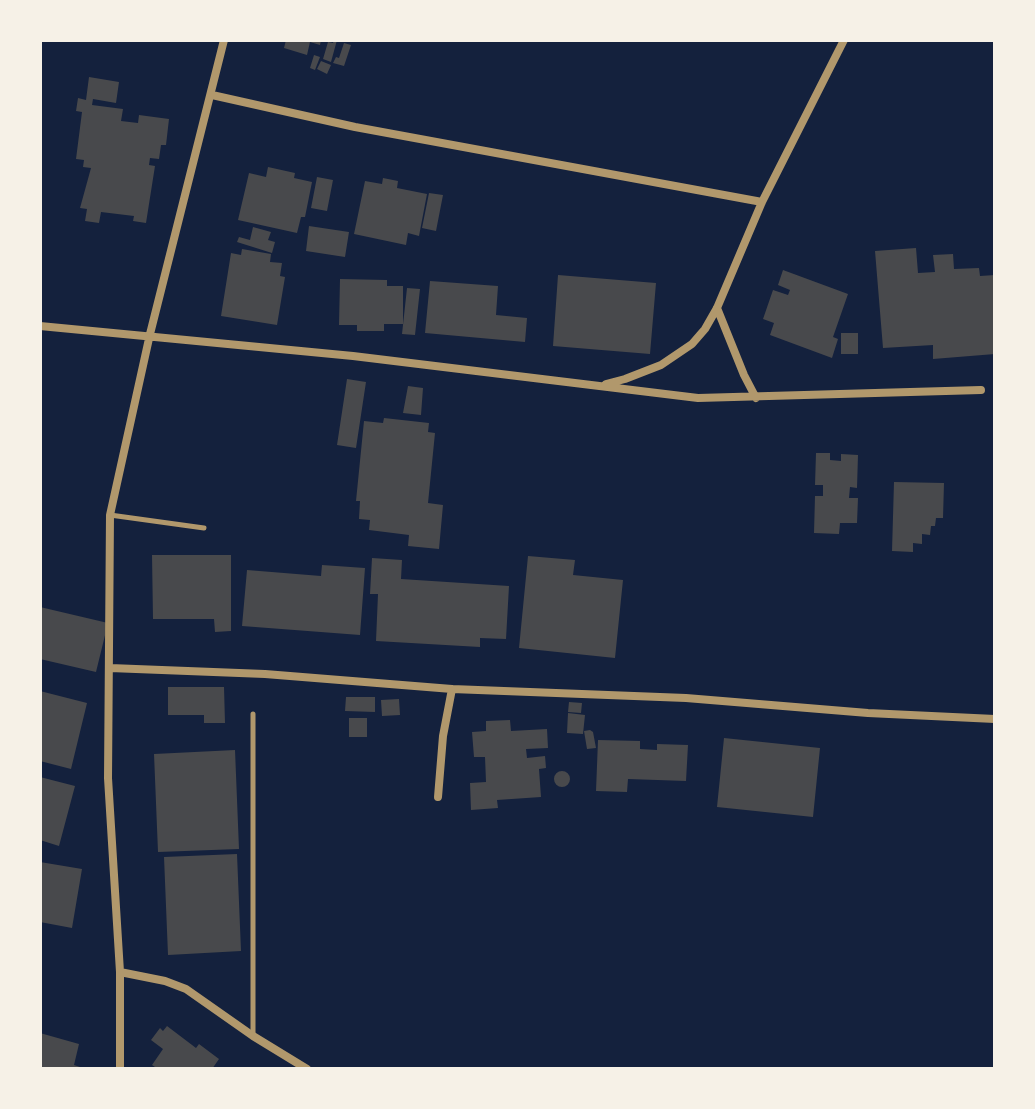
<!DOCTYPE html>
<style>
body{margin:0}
#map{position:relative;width:1035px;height:1109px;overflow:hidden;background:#14213d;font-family:"Source Sans 3",sans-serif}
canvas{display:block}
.frame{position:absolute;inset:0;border:42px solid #f6f1e7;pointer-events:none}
</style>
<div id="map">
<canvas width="1035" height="1109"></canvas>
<div class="frame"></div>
</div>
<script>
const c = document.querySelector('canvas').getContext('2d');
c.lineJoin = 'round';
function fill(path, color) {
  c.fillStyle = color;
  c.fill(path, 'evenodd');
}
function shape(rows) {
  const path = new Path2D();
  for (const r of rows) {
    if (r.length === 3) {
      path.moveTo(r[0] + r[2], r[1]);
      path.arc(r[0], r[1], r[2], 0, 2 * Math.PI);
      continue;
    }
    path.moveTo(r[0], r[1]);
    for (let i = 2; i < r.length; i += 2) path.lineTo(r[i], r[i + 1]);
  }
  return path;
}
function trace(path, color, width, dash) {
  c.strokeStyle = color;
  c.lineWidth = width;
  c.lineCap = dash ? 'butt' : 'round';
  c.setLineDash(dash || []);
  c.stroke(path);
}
fill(shape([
 [286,40,321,40,320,45,310,42,307,55,284,48],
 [334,40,337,40,331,62,323,59,328,42,333,43],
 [344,43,351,45,344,66,333,63,336,57,339,58],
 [314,55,320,57,315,70,310,68],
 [321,61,331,65,327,74,317,69],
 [89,77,119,82,116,103,93,99,92,105,123,109,121,121,138,123,139,115,169,119,166,145,161,145,159,159,150,158,149,165,155,166,146,223,133,221,134,216,101,212,99,223,85,221,87,209,80,208,91,168,83,167,84,160,76,159,82,112,76,111,78,98,86,100],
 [268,167,295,173,294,178,312,182,305,217,301,217,297,233,238,220,249,173,266,177],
 [317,177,333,180,327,211,311,208],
 [383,178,398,181,397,188,427,194,419,236,408,233,406,245,354,234,365,181,382,184],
 [429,193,443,195,436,231,422,228],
 [309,226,349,232,345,257,306,251],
 [253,227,271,232,268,240,275,242,272,253,237,242,239,237,250,240],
 [916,248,918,273,935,272,933,255,953,254,954,269,979,268,980,276,995,275,995,354,933,359,933,345,883,348,875,251],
 [242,249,271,254,270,262,282,263,280,276,285,277,277,325,221,316,231,253,241,255],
 [783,270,848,294,833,337,838,339,832,358,770,335,774,323,763,319,773,290,788,295,790,290,778,285],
 [558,275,656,283,650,354,553,346],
 [340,279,387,280,387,286,403,286,403,324,384,324,384,331,357,331,357,325,339,325],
 [430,281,498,286,496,315,527,318,525,342,425,333],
 [407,288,420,289,415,335,402,334],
 [841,333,858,333,858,354,841,354],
 [347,379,366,382,356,448,337,445],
 [408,386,423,388,421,415,403,413],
 [384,418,429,423,428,432,435,433,428,503,443,505,439,549,408,546,409,535,369,530,370,520,359,519,360,501,356,501,364,421,383,423],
 [816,453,830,453,830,460,841,461,841,454,858,455,857,488,850,487,849,498,858,498,857,523,840,523,839,534,814,533,815,496,823,496,823,485,815,485],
 [894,482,944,483,943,518,936,518,935,526,931,526,930,535,922,534,922,544,913,543,913,552,892,551],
 [152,555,231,555,231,631,215,632,214,619,153,619],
 [528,556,575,560,573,575,623,580,615,658,519,648],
 [372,558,402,560,401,579,509,586,506,639,480,638,480,647,376,641,378,594,370,594],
 [322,565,365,568,360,635,242,626,247,570,321,576],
 [40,607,108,623,96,672,40,659],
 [168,687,224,687,225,723,204,723,204,715,168,715],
 [40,691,87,703,71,769,40,761],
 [346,697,375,697,375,712,345,711],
 [399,699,400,715,382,716,381,700],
 [569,702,582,703,581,713,568,712],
 [568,713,585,715,583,734,567,733],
 [349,718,367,718,367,737,349,737],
 [510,720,511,731,547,729,548,748,526,749,527,758,545,756,546,768,539,769,541,797,497,800,498,808,471,810,470,783,486,782,485,757,474,757,472,732,486,731,486,721],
 [590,730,593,732,596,748,587,749,584,731],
 [724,738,820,748,813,817,717,807],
 [598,740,640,741,640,749,657,750,657,744,688,745,686,781,628,779,627,792,596,791],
 [235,750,239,849,158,852,154,754],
 [562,779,8],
 [40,777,75,786,59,846,40,840],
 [237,854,241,951,168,955,164,857],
 [40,862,82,869,72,928,40,922],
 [167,1026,196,1048,199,1044,219,1059,212,1069,158,1069,152,1065,163,1049,151,1040,160,1028,163,1031],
 [40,1033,79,1044,74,1065,86,1069,40,1069]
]), '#48494c');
trace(shape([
 [110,515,204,528],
 [253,1035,253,714]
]), '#b1986c', 5);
trace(shape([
 [212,95,355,127,762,202],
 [717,308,744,375,756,398],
 [40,326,353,356,698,398,981,390],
 [606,384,625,379,661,365,692,344,705,329,717,308,762,202,844,40],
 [110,668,265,674,452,689,686,698,868,713,995,719],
 [438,797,443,736,452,689],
 [120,972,165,981,186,989,253,1036,307,1069],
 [120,1069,120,972,108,778,110,515,150,334,224,40]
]), '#b1986c', 8);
</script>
